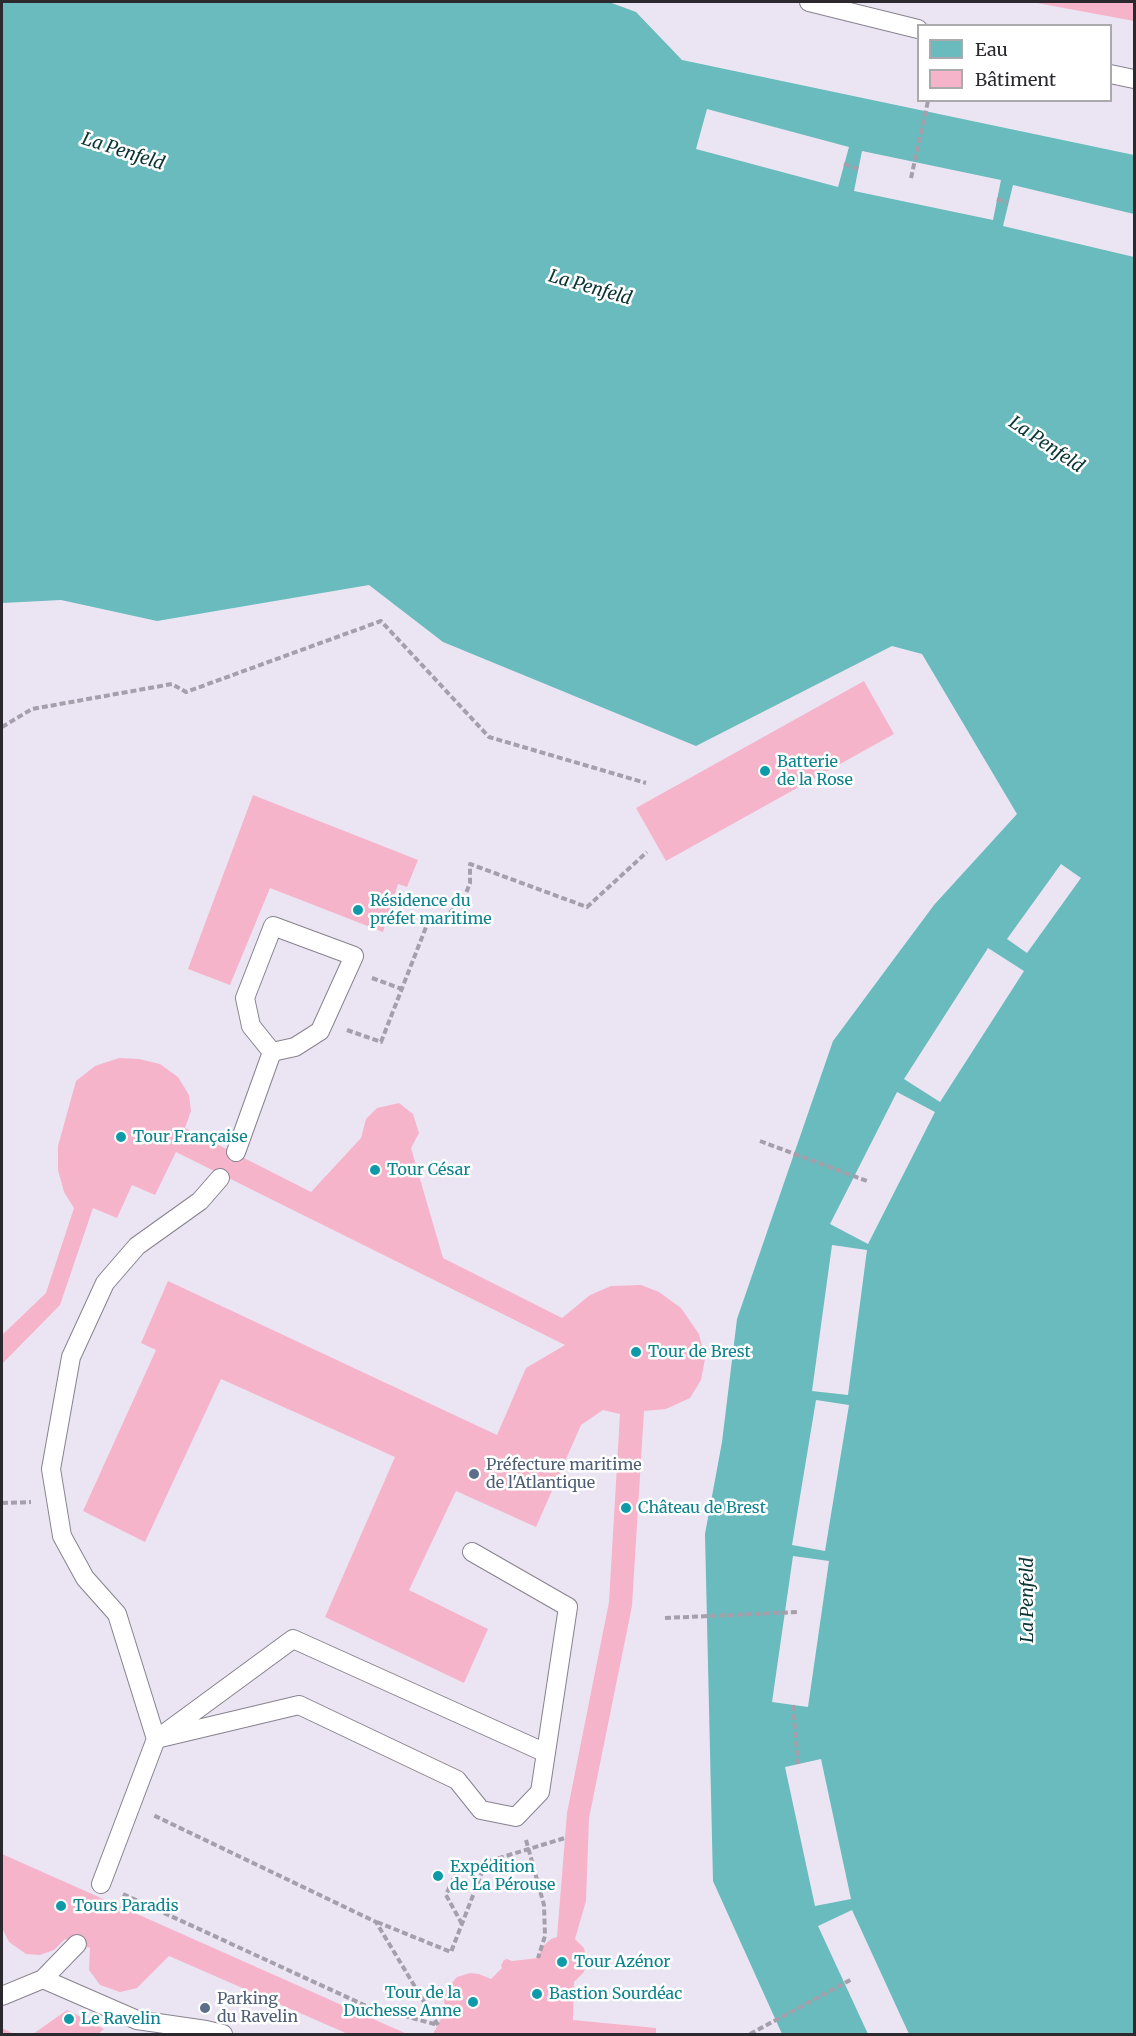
<!DOCTYPE html>
<meta charset="utf-8">
<style>
body{margin:0}
#map{position:relative;width:1136px;height:2036px;overflow:hidden;background:#ebe5f3;font-family:Merriweather,serif}
canvas{display:block}
.frame{position:absolute;inset:0;border:3px solid #2b292e;pointer-events:none}
.legend{position:absolute;left:917px;top:24px;width:195px;height:78px;box-sizing:border-box;background:#fff;border:2px solid #aaa9ab;margin:0;padding:8px 10px;list-style:none;font-size:18px;color:#2b292e}
.legend li{display:flex;align-items:center;gap:12px;height:30px}
.legend b{width:30px;border:2px solid #aaa9ab}
</style>
<div id="map">
<canvas width="1136" height="2036"></canvas>
<div class="frame"></div>
<ul class="legend">
<li><b style="height:16px;background:#69bbbd"></b>Eau</li>
<li><b style="height:16px;background:#f5b4ca"></b>Bâtiment</li>
</ul>
</div>
<script>
const c = document.querySelector('canvas').getContext('2d');
c.lineJoin = 'round';
function fill(path, color) {
  c.fillStyle = color;
  c.fill(path, 'evenodd');
}
function shape(rows) {
  const path = new Path2D();
  for (const r of rows) {
    path.moveTo(r[0], r[1]);
    for (let i = 2; i < r.length; i += 2) path.lineTo(r[i], r[i + 1]);
  }
  return path;
}
function trace(path, color, width, dash) {
  c.strokeStyle = color;
  c.lineWidth = width;
  c.lineCap = dash ? 'butt' : 'round';
  c.setLineDash(dash || []);
  c.stroke(path);
}
function label(font, color, halo, rows, align = 'center') {
  c.font = font + ' Merriweather,serif';
  c.lineWidth = 5;
  c.setLineDash([]);
  c.textBaseline = 'middle';
  c.strokeStyle = halo;
  c.fillStyle = color;
  for (const [text, x, y, turn = 0] of rows) {
    c.save();
    c.translate(x, y);
    c.rotate((+turn || 0) * Math.PI / 180);
    c.textAlign = isNaN(turn) ? turn : align;
    if (halo) c.strokeText(text, 0, 0);
    c.fillText(text, 0, 0);
    c.restore();
  }
}
fill(shape([
 [2,2,609,2,636,12,682,60,1134,155,1134,2034,782,2034,713,1881,705,1534,722,1442,737,1319,833,1041,934,905,1017,814,922,654,892,646,696,746,443,642,369,585,157,621,61,600,2,603]
]), '#69bbbd');
fill(shape([
 [707,109,849,147,838,187,696,149],
 [862,151,1001,180,993,220,854,191],
 [1013,185,1134,214,1134,257,1003,226],
 [1061,864,1081,878,1027,953,1007,939],
 [988,948,1024,971,940,1102,904,1079],
 [897,1092,935,1112,868,1244,830,1224],
 [832,1245,867,1250,848,1395,812,1391],
 [816,1400,849,1405,825,1551,792,1545],
 [793,1556,829,1561,808,1707,772,1702],
 [821,1759,851,1899,815,1906,785,1767],
 [852,1910,909,2034,868,2034,818,1926]
]), '#ebe5f3');
fill(shape([
 [1037,2,1134,2,1134,21,1037,3],
 [864,681,894,734,666,861,636,808],
 [253,795,418,860,407,887,398,884,383,932,270,888,230,985,188,969],
 [119,1058,139,1059,160,1064,178,1077,189,1095,191,1111,185,1128,311,1192,361,1138,366,1119,377,1108,399,1103,413,1114,419,1133,411,1148,443,1258,562,1318,590,1295,611,1286,641,1285,659,1292,681,1308,699,1334,705,1359,701,1380,690,1398,666,1409,644,1411,632,1606,589,1818,586,1901,575,1939,584,1948,587,1960,584,1972,574,1982,573,2020,656,2028,656,2034,433,2034,445,2011,444,1997,446,1990,457,1977,470,1973,479,1974,491,1979,502,1968,501,1965,504,1960,507,1959,512,1961,538,1958,542,1947,551,1939,557,1937,567,1813,609,1602,620,1414,603,1410,581,1425,536,1527,456,1491,409,1590,488,1629,464,1683,325,1617,395,1457,221,1379,145,1542,83,1511,156,1350,141,1343,168,1281,497,1435,526,1368,565,1345,176,1152,155,1195,132,1185,117,1218,93,1208,60,1305,2,1364,2,1335,46,1293,74,1208,64,1192,58,1170,58,1146,76,1081,95,1066],
 [2,1854,407,2034,348,2034,169,1956,137,1988,120,1992,100,1985,89,1970,90,1948,65,1939,54,1950,40,1955,26,1954,9,1942,2,1928],
 [67,2010,104,2029,98,2034,33,2034],
 [2,2028,14,2034,2,2034]
]), '#f5b4ca');
const service = shape([
 [809,2,918,29],
 [1110,74,1134,79],
 [236,1152,272,1052,251,1026,245,998,273,926,354,956,320,1031,295,1047,272,1052],
 [165,1733,293,1639,546,1753],
 [156,1739,299,1705,457,1780,481,1810,516,1817,540,1792,568,1607,472,1552],
 [101,1884,156,1739,117,1614,85,1578,62,1536,51,1469,71,1357,105,1283,137,1246,200,1201,220,1178],
 [43,1979,137,2020,206,2030,223,2034],
 [2,1996,43,1979,77,1944]
]);
trace(service, '#87828e', 20);
trace(shape([
 [844,164,859,169],
 [911,178,928,101],
 [997,199,1008,203],
 [2,727,32,709,172,684,186,692,381,621,489,737,646,783],
 [372,978,402,989],
 [347,1030,381,1042,428,922,447,915,463,901,470,883,470,864,587,907,647,852],
 [760,1141,867,1181],
 [2,1503,31,1502],
 [665,1618,798,1612],
 [793,1705,798,1764],
 [526,1840,544,1905,545,1936,538,1958],
 [123,1894,364,2005,438,2025,376,1922,153,1815],
 [377,1922,451,1952,486,1862,565,1838],
 [462,1924,446,1895,455,1875,485,1863],
 [750,2034,852,1979]
]), '#a49faa', 4, [6, 3]);
trace(service, '#fff', 18);
for (const [x, y, r, color] of [
 [765,771,6,"#0f9aa8"],
 [358,910,6,"#0f9aa8"],
 [121,1137,6,"#0f9aa8"],
 [375,1170,6,"#0f9aa8"],
 [636,1352,6,"#0f9aa8"],
 [474,1474,6,"#5c6f8a"],
 [626,1508,6,"#0f9aa8"],
 [438,1876,6,"#0f9aa8"],
 [61,1906,6,"#0f9aa8"],
 [562,1962,6,"#0f9aa8"],
 [537,1994,6,"#0f9aa8"],
 [473,2002,6,"#0f9aa8"],
 [205,2008,6,"#5c6f8a"],
 [69,2019,6,"#0f9aa8"]
]) {
  const dot = new Path2D();
  dot.arc(x, y, r, 0, 2 * Math.PI);
  c.fillStyle = color;
  c.fill(dot);
  trace(dot, '#fff', 2);
}
label('16px', '#0d838f', '#fff', [
 ["Batterie",777,762],
 ["de la Rose",777,780],
 ["Résidence du",370,901],
 ["préfet maritime",370,919],
 ["Tour Française",133,1137],
 ["Tour César",387,1170],
 ["Tour de Brest",648,1352],
 ["Château de Brest",638,1508],
 ["Expédition",450,1867],
 ["de La Pérouse",450,1885],
 ["Tours Paradis",73,1906],
 ["Tour Azénor",574,1962],
 ["Tour de la",461,1993,"right"],
 ["Duchesse Anne",461,2011,"right"],
 ["Bastion Sourdéac",549,1994],
 ["Le Ravelin",81,2019]
], 'left');
label('16px', '#4e5e75', '#fff', [
 ["Préfecture maritime",486,1465],
 ["de l'Atlantique",486,1483],
 ["Parking",217,1999],
 ["du Ravelin",217,2017]
], 'left');
label('italic 18px', '#0a3435', '#fff', [
 ["La Penfeld",123,152,18],
 ["La Penfeld",590,288,16],
 ["La Penfeld",1046,445,34],
 ["La Penfeld",1028,1600,-90]
]);
</script>
